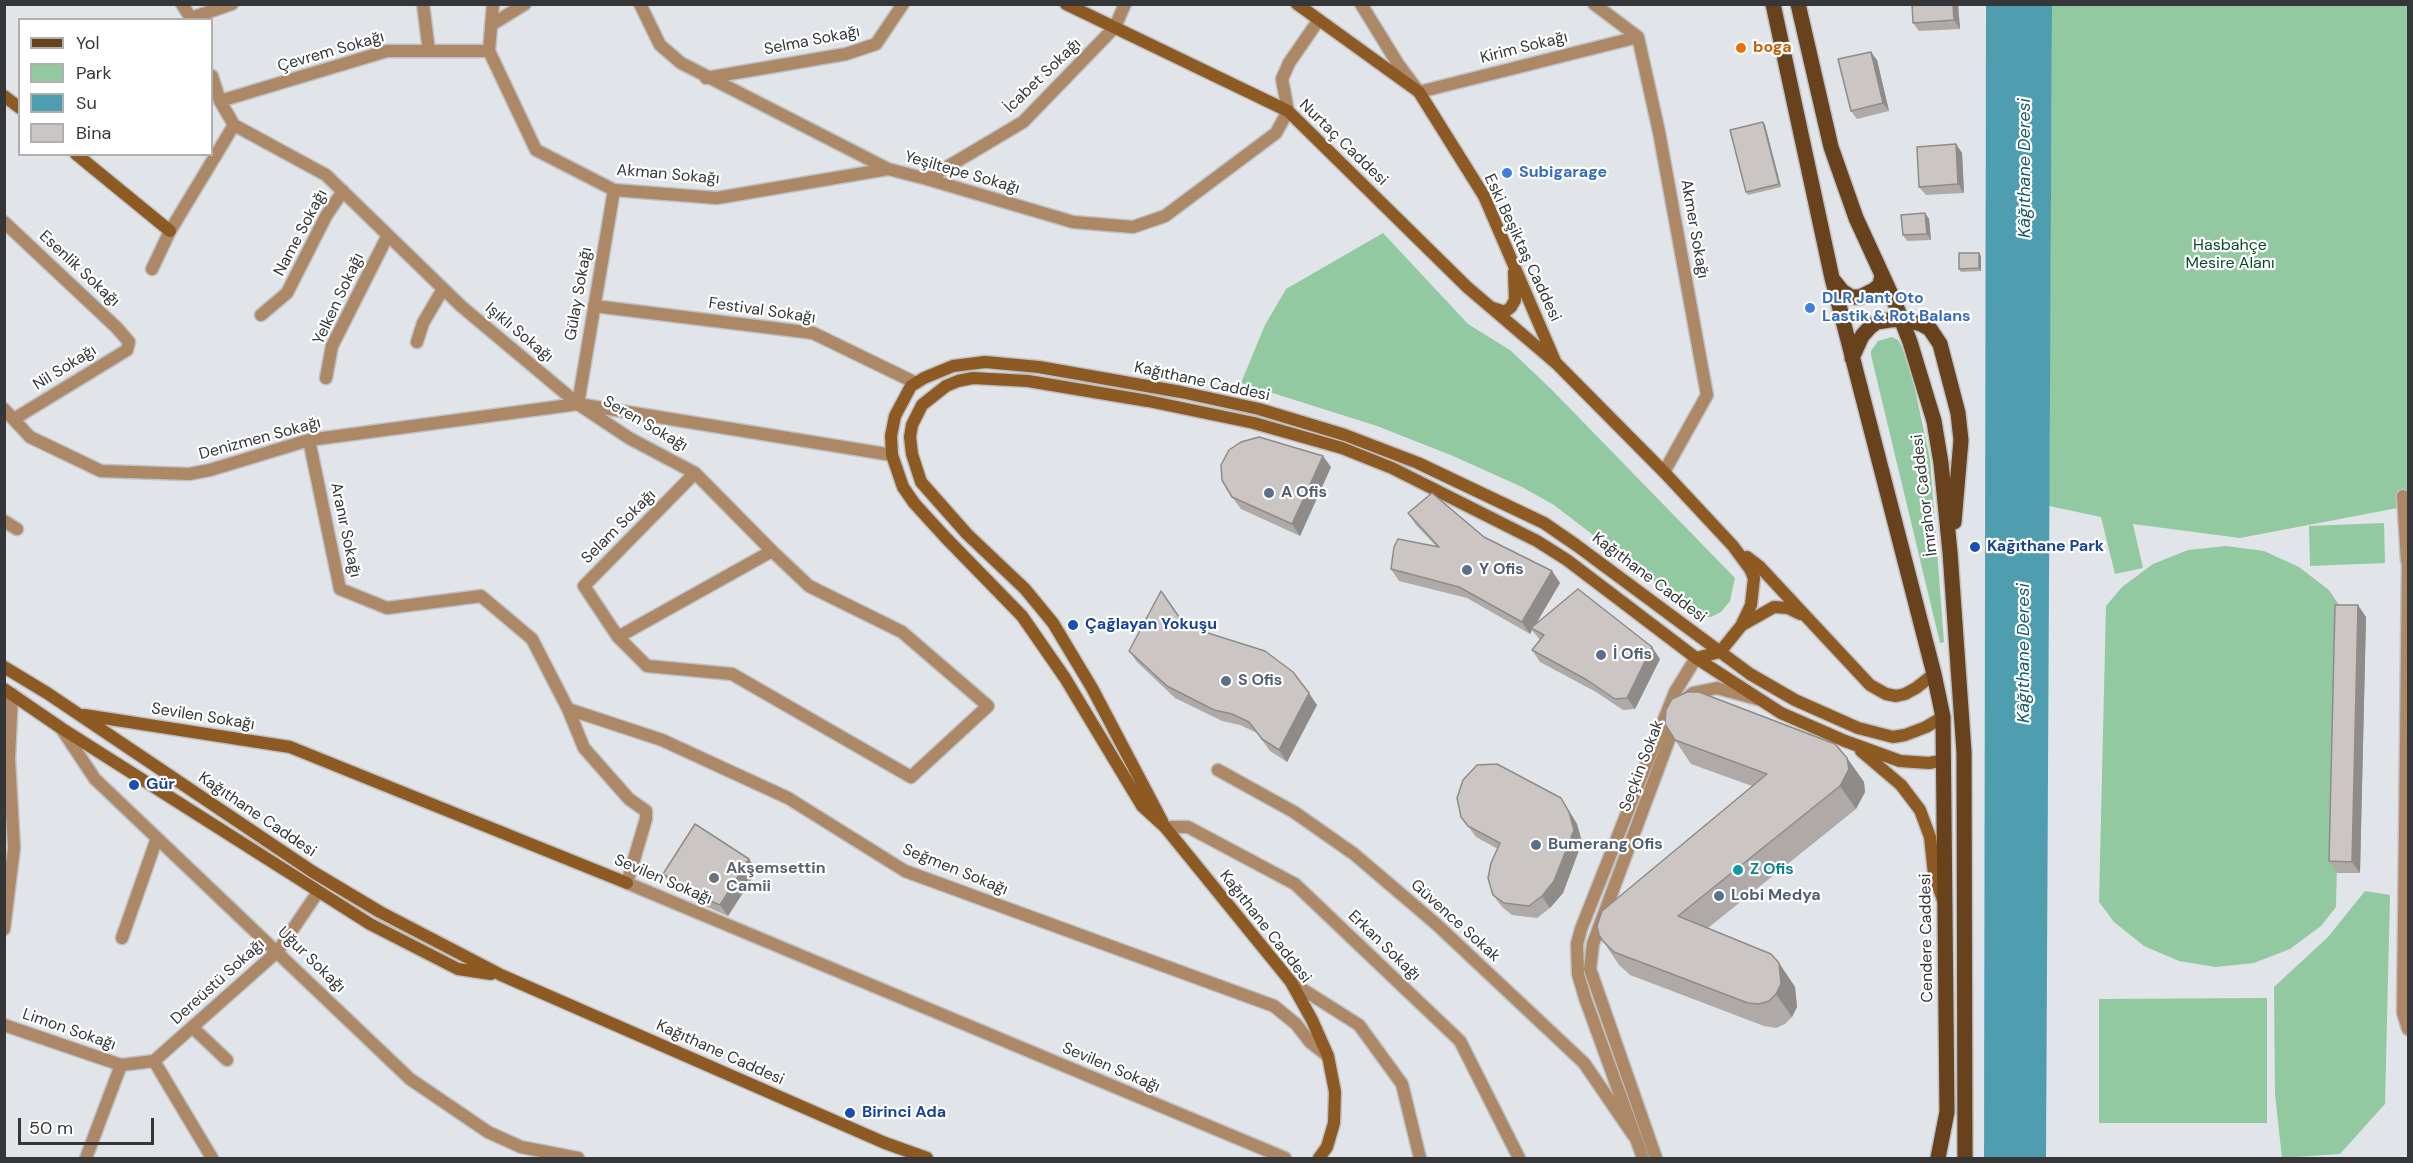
<!DOCTYPE html>
<meta charset="utf-8">
<style>
body{margin:0}
#map{position:relative;width:2413px;height:1163px;overflow:hidden;background:#e1e5e9;font-family:"DM Sans",sans-serif}
canvas{display:block}
.frame{position:absolute;inset:0;border:6px solid #343637;pointer-events:none}
.legend{position:absolute;left:18px;top:18px;width:195px;height:138px;box-sizing:border-box;background:#fff;border:2px solid #aeafaf;margin:0;padding:8px 10px;list-style:none;font-size:18px;color:#343637}
.legend li{display:flex;align-items:center;gap:12px;height:30px}
.legend b{width:30px;border:2px solid #aeafaf}
.scale{position:absolute;left:18px;top:1118px;width:136px;height:27px;box-sizing:border-box;border:3px solid #343637;border-top:0;padding-left:8px;font-size:18px;line-height:21px;white-space:nowrap;color:#343637;-webkit-text-stroke:4px #fff;paint-order:stroke}
</style>
<div id="map">
<canvas width="2413" height="1163"></canvas>
<div class="frame"></div>
<ul class="legend">
<li><b style="height:8px;background:#67421d"></b>Yol</li>
<li><b style="height:16px;background:#92c9a1"></b>Park</li>
<li><b style="height:16px;background:#4e9eb0"></b>Su</li>
<li><b style="height:16px;background:#cbc6c3"></b>Bina</li>
</ul>
<div class="scale">50 m</div>
</div>
<script>
const c = document.querySelector('canvas').getContext('2d');
c.lineJoin = 'round';
function fill(path, color) {
  c.fillStyle = color;
  c.fill(path, 'evenodd');
}
function shape(rows) {
  const path = new Path2D();
  for (const r of rows) {
    path.moveTo(r[0], r[1]);
    for (let i = 2; i < r.length; i += 2) path.lineTo(r[i], r[i + 1]);
  }
  return path;
}
function trace(path, color, width, dash) {
  c.strokeStyle = color;
  c.lineWidth = width;
  c.lineCap = dash ? 'butt' : 'round';
  c.setLineDash(dash || []);
  c.stroke(path);
}
function label(font, color, halo, rows, align = 'center') {
  c.font = font + ' "DM Sans",sans-serif';
  c.lineWidth = 4.5;
  c.setLineDash([]);
  c.textBaseline = 'middle';
  c.strokeStyle = halo;
  c.fillStyle = color;
  for (const [text, x, y, turn = 0] of rows) {
    c.save();
    c.translate(x, y);
    c.rotate((+turn || 0) * Math.PI / 180);
    c.textAlign = isNaN(turn) ? turn : align;
    if (halo) c.strokeText(text, 0, 0);
    c.fillText(text, 0, 0);
    c.restore();
  }
}
fill(shape([
 [2052,5,2408,5,2408,506,2240,538,2133,524,2143,568,2115,574,2101,517,2049,506],
 [1383,233,1468,324,1510,350,1551,389,1735,578,1730,601,1721,612,1711,617,1700,617,1554,505,1522,487,1453,456,1377,426,1241,383,1265,325,1286,289],
 [1892,337,1898,340,1902,347,1914,385,1930,459,1944,642,1940,643,1871,355,1871,351,1878,341],
 [2384,523,2385,563,2310,566,2309,526],
 [2226,546,2264,551,2299,567,2329,590,2343,611,2336,907,2321,926,2290,949,2254,963,2216,967,2179,961,2144,946,2114,922,2099,902,2106,606,2122,587,2153,564,2188,550],
 [2365,891,2390,895,2385,1104,2340,1154,2282,1158,2275,1094,2274,987,2328,937],
 [2267,998,2267,1123,2099,1123,2099,999]
]), '#92c9a1');
fill(shape([
 [1986,5,2052,5,2046,1158,1984,1158]
]), '#4e9eb0');
const street = shape([
 [182,4,192,20],
 [423,4,429,51],
 [493,4,489,51,536,150,614,190,717,198,888,169],
 [640,4,660,45,681,63,888,169,927,179,1073,222,1133,227,1165,216,1276,133,1288,111,1282,79,1289,63,1318,21],
 [1361,4,1398,64,1419,92,1638,37],
 [1594,4,1638,37,1659,132,1707,395,1664,472],
 [191,18,232,4],
 [491,25,525,4],
 [212,76,220,101,234,125,326,175,461,306,578,404,629,438,695,473,772,551,618,637],
 [706,78,846,54,876,44,903,4],
 [220,101,387,51,489,51],
 [927,179,1023,122,1115,27,1125,4],
 [4,222,117,328,129,342,127,350,14,419],
 [152,269,170,231,234,125],
 [594,306,813,333,916,383],
 [261,315,287,293,326,216,343,191],
 [417,342,423,323,443,289],
 [326,378,332,346,388,235],
 [578,404,614,190],
 [4,409,30,437,101,471,189,474,210,470,309,440,578,404,892,455],
 [309,440,340,589,387,608,481,596,532,639,568,709,584,748,629,799,646,811,646,819,627,883,1285,1158],
 [695,473,584,586,618,637,647,666,732,674,911,777,988,706,902,632,809,586,772,551],
 [2403,496,2407,561],
 [4,521,17,529],
 [2408,561,2403,1013,2408,1029],
 [1686,699,1693,693,1717,688,1757,699],
 [568,709,662,740,788,798,905,871,1274,1006,1296,1024,1310,1042,1328,1056],
 [61,728,95,779,410,1079,488,1132,521,1147,578,1158],
 [1218,770,1294,812,1354,854,1435,923,1584,1063,1634,1136],
 [1165,827,1188,827,1295,884,1460,1041,1519,1158],
 [4,929,14,848,9,759,12,694],
 [122,938,157,838],
 [1291,982,1359,1025,1402,1084,1420,1158],
 [4,1025,121,1065,154,1061],
 [192,1027,227,1060],
 [154,1061,278,951,318,892],
 [154,1061,212,1158],
 [86,1158,121,1065],
 [1643,1158,1585,998,1578,974,1577,944,1581,929,1675,692,1696,658],
 [1656,1158,1590,969,1593,944,1598,930,1676,721]
]);
const secondary = shape([
 [1066,4,1288,111,1467,287,1557,364,1664,472,1733,546,1750,569,1754,578,1751,605,1741,626,1720,652,1696,658],
 [1297,4,1419,92,1484,196,1555,361],
 [4,96,20,108],
 [76,154,170,231],
 [1493,308,1505,312,1511,307,1515,300,1514,272],
 [1747,557,1760,567,1870,685,1886,694,1896,696,1905,694,1916,688,1934,674],
 [1742,625,1774,607,1788,608,1800,614],
 [4,667,47,693,313,872,380,912,501,975,885,1143,927,1158],
 [4,689,61,728,370,924,458,969,491,974],
 [84,715,290,747,627,883],
 [1861,751,1901,785,1920,810,1930,837,1934,874,1943,900],
 [1162,821,1092,688,1053,623,1025,589,967,534,921,482,912,454,910,437,912,425,922,405,946,386,958,381,973,378,1028,381,1148,401,1254,423,1342,448,1392,468,1537,541,1567,560,1696,658,1781,713,1845,741,1900,761,1929,763,1945,760],
 [1319,1158,1327,1147,1334,1123,1335,1092,1328,1056,1312,1020,1291,982,1165,827,1142,806,1065,678,1022,616,946,538,914,503,903,487,892,455,891,436,895,416,911,386,924,378,953,366,985,362,1039,367,1181,392,1259,409,1345,435,1418,463,1544,523,1576,545,1750,674,1795,700,1858,728,1893,737,1905,735,1926,727,1943,717]
]);
const primary = shape([
 [1773,4,1832,278,1934,674,1943,717,1947,1112,1938,1158],
 [1798,4,1831,147,1856,218,1895,303,1910,342,1934,421,1941,463,1950,552,1964,752,1965,1158],
 [1834,281,1842,291,1851,297,1860,297,1874,290,1880,285,1882,275],
 [1852,358,1862,336,1870,327,1877,322,1890,320,1902,319,1921,324,1930,329,1940,344,1958,413,1961,440,1954,522]
]);
trace(street, '#bec2c5', 15);
trace(secondary, '#bec2c5', 15);
trace(primary, '#bec2c5', 18);
trace(street, '#ac8867', 12);
trace(secondary, '#8e5a24', 12);
trace(primary, '#67421d', 15);
fill(shape([
 [1958,4,1960,29,1919,31,1913,23],
 [1877,60,1889,111,1857,119,1851,111],
 [1765,125,1781,187,1748,195,1746,192],
 [1956,144,1962,153,1964,193,1926,195,1919,187],
 [1925,213,1929,219,1931,240,1907,241,1903,235],
 [1981,256,1981,271,1961,272,1959,269],
 [1331,467,1300,536,1241,509,1232,497],
 [1408,513,1484,537,1552,571,1560,583,1535,625,1660,659,1635,709,1623,710,1596,692,1540,662,1532,650,1540,640,1532,630,1530,634,1467,598,1399,581,1391,569,1436,546,1416,525],
 [1179,617,1317,705,1287,762,1270,751,1257,733,1240,725,1222,721,1175,698,1137,662,1129,651],
 [2366,617,2360,873,2337,873,2329,861],
 [1675,740,1847,758,1864,782,1865,792,1856,809,1708,928,1779,963,1795,987,1797,1007,1792,1017,1785,1024,1776,1028,1764,1026,1630,975,1619,965,1603,941,1752,786,1691,764],
 [1561,798,1577,824,1582,842,1563,893,1550,908,1537,918,1512,915,1502,907,1493,895,1498,849,1476,837,1461,817],
 [749,859,757,871,728,916,705,906,671,885,663,874]
]), '#afaaa8');
fill(shape([
 [1953,4,1958,4,1960,29,1954,20],
 [1871,52,1877,60,1889,111,1883,103],
 [1763,122,1765,125,1781,187,1779,184],
 [1956,144,1962,153,1964,193,1958,184],
 [1925,213,1929,219,1931,240,1927,234],
 [1979,253,1981,256,1981,271,1979,268],
 [1323,456,1331,467,1300,536,1292,524],
 [1552,571,1560,583,1533,629,1531,628,1532,630,1530,634,1522,622],
 [2358,605,2366,617,2360,873,2352,862],
 [1652,647,1660,659,1635,709,1627,698],
 [1309,693,1317,705,1287,762,1279,750],
 [1847,758,1864,782,1865,792,1856,809,1840,786],
 [1561,798,1577,824,1582,842,1563,893,1550,908,1542,896],
 [749,859,757,871,728,916,720,905],
 [1779,963,1795,987,1797,1007,1792,1017,1776,994]
]), '#8e8b88');
const building = shape([
 [1912,4,1953,4,1954,20,1913,23,1912,4],
 [1871,52,1883,103,1851,111,1838,59,1871,52],
 [1763,122,1779,184,1746,192,1730,130,1763,122],
 [1956,144,1958,184,1919,187,1917,147,1956,144],
 [1925,213,1927,234,1903,235,1901,215,1925,213],
 [1959,253,1979,253,1979,268,1959,269,1959,253],
 [1259,437,1323,456,1292,524,1232,497,1222,480,1221,465,1229,450,1241,442,1259,437],
 [1432,493,1484,537,1552,571,1522,622,1459,587,1391,569,1394,547,1398,539,1439,547,1408,513,1432,493],
 [1578,589,1652,647,1627,698,1615,699,1587,680,1532,650,1544,635,1531,628,1578,589],
 [1161,591,1179,617,1208,633,1265,651,1293,672,1309,693,1279,750,1262,739,1249,722,1232,714,1214,710,1167,686,1129,651,1161,591],
 [2335,605,2358,605,2352,862,2329,861,2335,605],
 [1687,692,1699,692,1835,744,1847,758,1849,769,1840,786,1678,916,1771,954,1779,963,1781,984,1776,994,1769,1001,1759,1004,1748,1003,1614,952,1603,941,1599,935,1597,926,1602,911,1767,774,1675,740,1665,724,1666,710,1672,699,1687,692],
 [1497,764,1561,798,1569,812,1574,830,1554,881,1542,896,1529,906,1504,903,1493,895,1488,878,1491,863,1500,843,1468,826,1461,817,1457,798,1463,780,1477,765,1497,764],
 [695,824,749,859,720,905,696,895,663,874,695,824]
]);
fill(building, '#cbc6c3');
trace(building, '#8e8b88', 1.5);
for (const [x, y, r, color] of [
 [1741,48,6,"#e8710a"],
 [1507,173,6,"#3f7fe0"],
 [1810,308,6,"#3f7fe0"],
 [1269,493,6,"#5c6f8a"],
 [1975,547,6,"#1a4fb4"],
 [1467,570,6,"#5c6f8a"],
 [1073,625,6,"#1a4fb4"],
 [1601,655,6,"#5c6f8a"],
 [1226,681,6,"#5c6f8a"],
 [134,785,6,"#1a4fb4"],
 [1536,845,6,"#5c6f8a"],
 [1738,870,6,"#0f9aa8"],
 [714,878,6,"#6b7280"],
 [1719,896,6,"#5c6f8a"],
 [850,1113,6,"#1a4fb4"]
]) {
  const dot = new Path2D();
  dot.arc(x, y, r, 0, 2 * Math.PI);
  c.fillStyle = color;
  c.fill(dot);
  trace(dot, '#fff', 2);
}
label('16px', '#343637', '#fff', [
 ["Selma Sokağı",812,41,-11],
 ["Kirim Sokağı",1524,48,-14],
 ["Çevrem Sokağı",331,52,-16],
 ["İcabet Sokağı",1043,76,-44],
 ["Nurtaç Caddesi",1343,143,44],
 ["Yeşiltepe Sokağı",962,173,16],
 ["Akman Sokağı",668,175,5],
 ["Akmer Sokağı",1694,229,80],
 ["Name Sokağı",301,233,-62],
 ["Eski Beşiktaş Caddesi",1522,248,65],
 ["Esenlik Sokağı",79,269,43],
 ["Gülay Sokağı",579,294,-80],
 ["Yelken Sokağı",339,299,-65],
 ["Festival Sokağı",762,311,8],
 ["Işıklı Sokağı",519,333,40],
 ["Nil Sokağı",65,368,-32],
 ["Kağıthane Caddesi",1202,382,12],
 ["Seren Sokağı",645,424,30],
 ["Denizmen Sokağı",260,439,-15],
 ["İmrahor Caddesi",1925,495,-97],
 ["Selam Sokağı",619,527,-45],
 ["Aranır Sokağı",345,530,78],
 ["Kağıthane Caddesi",1649,578,37],
 ["Sevilen Sokağı",203,717,9],
 ["Seçkin Sokak",1642,766,-69],
 ["Kağıthane Caddesi",257,815,34],
 ["Seğmen Sokağı",955,870,22],
 ["Sevilen Sokağı",663,880,23],
 ["Güvence Sokak",1455,921,42],
 ["Kağıthane Caddesi",1265,927,52],
 ["Cendere Caddesi",1927,938,-91],
 ["Erkan Sokağı",1384,946,44],
 ["Uğur Sokağı",311,960,44],
 ["Dereüstü Sokağı",218,982,-42],
 ["Limon Sokağı",69,1030,19],
 ["Kağıthane Caddesi",720,1053,24],
 ["Sevilen Sokağı",1111,1068,23]
]);
label('bold 16px', '#c56008', '#fff', [
 ["boga",1753,48]
], 'left');
label('bold 16px', '#366cbe', '#fff', [
 ["Subigarage",1519,173],
 ["DLR Jant Oto",1822,299],
 ["Lastik & Rot Balans",1822,317]
], 'left');
label('16px', '#084b26', '#fff', [
 ["Hasbahçe",2230,246],
 ["Mesire Alanı",2230,264]
]);
label('bold 16px', '#4e5e75', '#fff', [
 ["A Ofis",1281,493],
 ["Y Ofis",1479,570],
 ["İ Ofis",1613,655],
 ["S Ofis",1238,681],
 ["Bumerang Ofis",1548,845],
 ["Lobi Medya",1731,896]
], 'left');
label('bold 16px', '#164399', '#fff', [
 ["Kağıthane Park",1987,547],
 ["Çağlayan Yokuşu",1085,625],
 ["Gür",146,785],
 ["Birinci Ada",862,1113]
], 'left');
label('bold 16px', '#5b616d', '#fff', [
 ["Akşemsettin",726,869],
 ["Camii",726,887]
], 'left');
label('bold 16px', '#0d838f', '#fff', [
 ["Z Ofis",1750,870]
], 'left');
label('italic 18px', '#185a68', '#fff', [
 ["Kâğıthane Deresi",2025,168,-90],
 ["Kâğıthane Deresi",2024,653,-90]
]);
</script>
